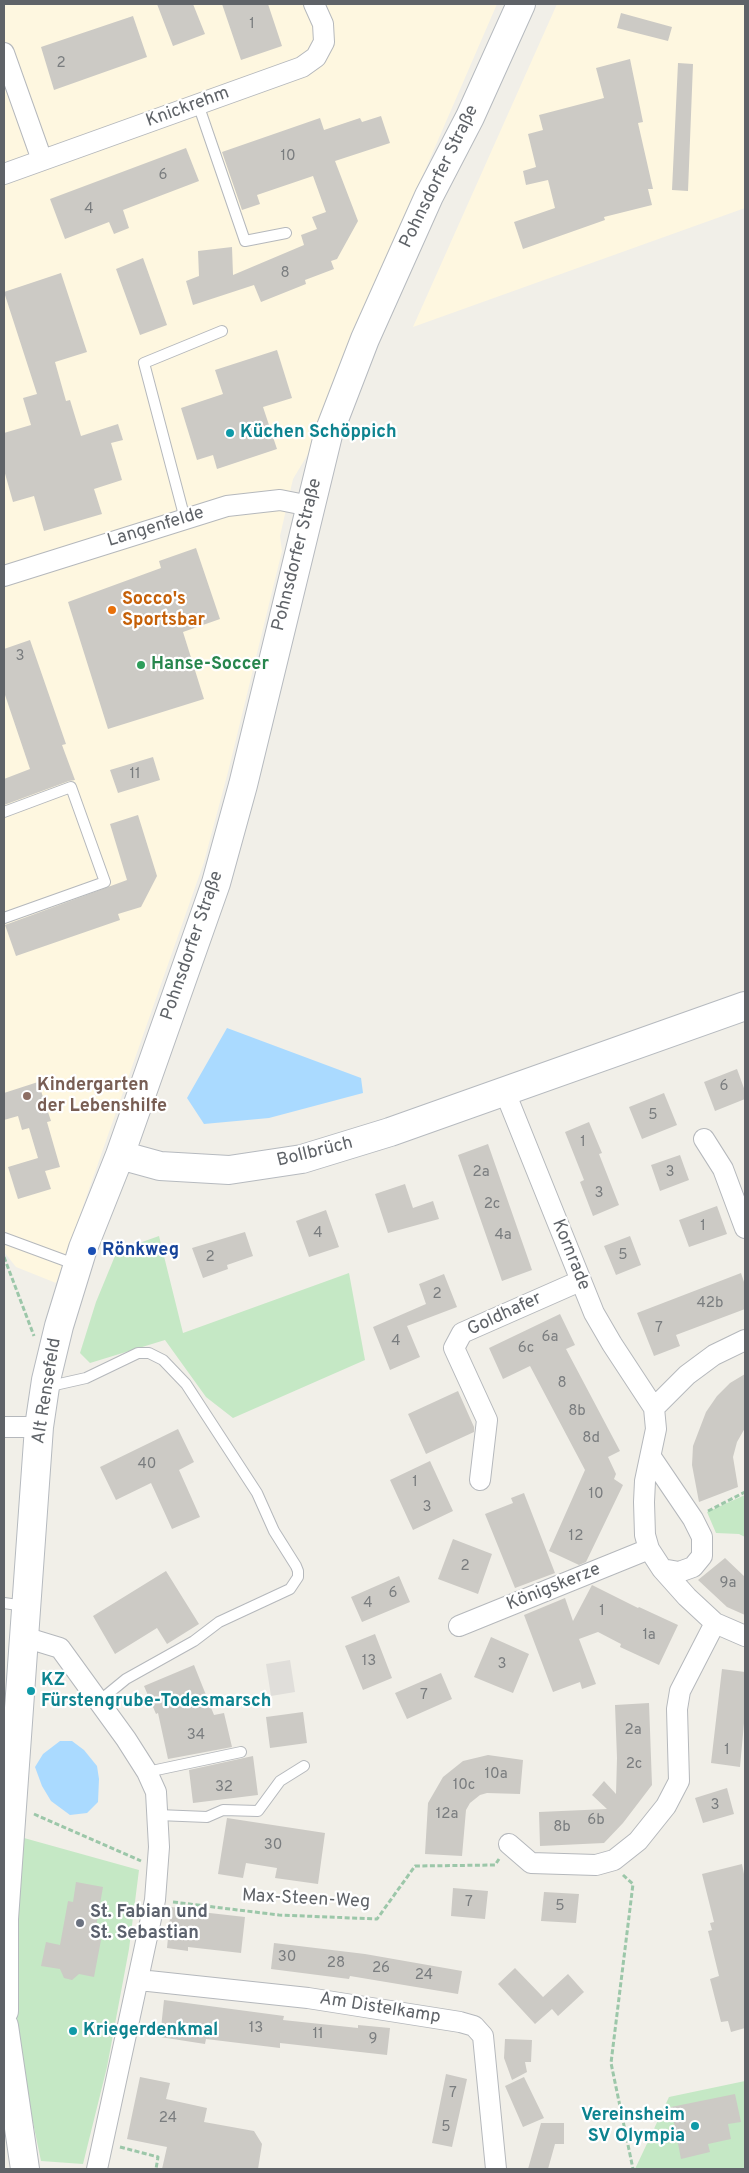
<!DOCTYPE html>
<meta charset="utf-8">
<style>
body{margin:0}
#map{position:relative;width:749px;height:2173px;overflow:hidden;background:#f1efe8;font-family:Overpass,sans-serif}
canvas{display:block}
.frame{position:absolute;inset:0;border:5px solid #5f6368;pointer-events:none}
</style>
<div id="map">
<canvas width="749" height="2173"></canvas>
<div class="frame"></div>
</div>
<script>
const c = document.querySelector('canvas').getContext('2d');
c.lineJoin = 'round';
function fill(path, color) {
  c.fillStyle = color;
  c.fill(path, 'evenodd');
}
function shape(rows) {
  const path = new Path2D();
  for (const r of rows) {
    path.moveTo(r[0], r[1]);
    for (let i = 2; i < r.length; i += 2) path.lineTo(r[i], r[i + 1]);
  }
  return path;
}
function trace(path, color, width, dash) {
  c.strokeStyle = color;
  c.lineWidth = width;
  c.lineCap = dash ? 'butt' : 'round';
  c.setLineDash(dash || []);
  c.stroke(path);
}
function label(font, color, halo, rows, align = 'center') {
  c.font = font + ' Overpass,sans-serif';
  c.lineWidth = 4.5;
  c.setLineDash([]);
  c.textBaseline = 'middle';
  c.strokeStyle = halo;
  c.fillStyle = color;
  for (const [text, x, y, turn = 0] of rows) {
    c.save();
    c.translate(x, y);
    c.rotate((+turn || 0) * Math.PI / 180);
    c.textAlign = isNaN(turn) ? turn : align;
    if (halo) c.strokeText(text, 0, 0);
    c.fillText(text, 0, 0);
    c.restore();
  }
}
fill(shape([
 [4,4,497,4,331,387,311,449,293,479,280,536,282,551,228,772,204,862,56,1283,16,1267,4,1252],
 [557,4,745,4,745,208,413,327]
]), '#fef7e0');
fill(shape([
 [290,1660,295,1692,271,1696,266,1664]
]), '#e0deda');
fill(shape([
 [159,1236,183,1333,349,1273,365,1360,233,1418,206,1397,165,1340,90,1363,80,1353,96,1302,117,1251],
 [745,1495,745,1537,739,1534,716,1533,707,1512],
 [24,1838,139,1870,129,1949,107,2067,83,2164,41,2161,30,2108,17,2037,14,1995,19,1891],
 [745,2081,745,2169,635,2169,669,2097]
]), '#c5e8c5');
fill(shape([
 [227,1028,361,1078,363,1093,269,1118,204,1124,187,1098],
 [60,1741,72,1741,84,1750,97,1766,99,1779,98,1802,87,1813,70,1815,51,1801,42,1786,35,1767,43,1754]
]), '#aadaff');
fill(shape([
 [157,4,193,4,205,34,173,46],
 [222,4,268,4,282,46,241,60],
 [621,13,672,27,668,41,617,28],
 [133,16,147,57,54,90,41,47],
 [630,59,643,122,638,123,653,189,648,189,652,205,604,217,605,220,523,249,514,222,555,208,548,180,526,185,523,171,536,167,528,134,543,130,539,115,604,98,596,68],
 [678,63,693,64,688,191,672,190],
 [381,116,390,143,335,161,358,221,337,259,331,261,334,269,305,280,306,284,261,302,254,285,193,305,186,281,199,276,198,251,232,247,233,275,304,245,301,235,317,229,312,217,326,212,313,176,257,195,260,204,242,210,222,152,320,118,324,130,360,118,362,122],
 [186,148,199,181,123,210,129,228,114,234,109,222,65,239,50,199],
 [143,258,167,325,140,335,116,269],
 [61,273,87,352,55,362,66,401,70,400,81,436,118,424,123,440,111,443,122,480,94,489,102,514,44,531,34,496,13,502,4,470,4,433,31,425,23,398,37,394,4,292],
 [277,350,292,398,263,407,277,449,217,469,213,455,197,460,181,408,223,394,215,370],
 [196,548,220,619,183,632,204,699,108,729,68,602,161,568,159,561],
 [30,640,66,744,62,745,75,780,69,781,4,805,4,779,30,769,4,692,4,649],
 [153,757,160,780,118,793,110,770],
 [138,815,157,876,141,907,118,914,120,920,16,956,5,925,127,880,110,824],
 [737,1069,745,1091,745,1099,715,1111,704,1082],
 [38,1082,51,1121,47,1122,60,1167,45,1171,51,1189,18,1199,8,1167,38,1158,29,1128,22,1130,18,1116,4,1120,4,1093],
 [664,1093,677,1125,642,1139,629,1107],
 [589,1122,602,1153,599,1154,619,1205,593,1216,580,1182,584,1180,565,1132],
 [488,1144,532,1270,502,1281,458,1155],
 [680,1155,689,1180,660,1191,651,1165],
 [405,1184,413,1208,433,1201,439,1219,388,1233,375,1194],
 [717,1206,727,1234,689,1247,679,1220],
 [326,1210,339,1247,309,1257,296,1221],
 [245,1232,253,1256,227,1265,228,1269,203,1278,192,1248],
 [630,1236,641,1265,616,1275,604,1246],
 [741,1273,745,1285,745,1309,676,1335,680,1346,654,1356,637,1313],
 [444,1274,457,1307,407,1326,420,1357,390,1370,373,1327,426,1304,419,1284],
 [560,1314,575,1345,566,1349,620,1451,608,1457,616,1474,614,1479,623,1485,586,1562,579,1565,549,1551,585,1470,530,1366,503,1379,489,1348],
 [745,1374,745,1428,737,1442,733,1457,738,1487,699,1502,692,1465,693,1446,706,1412,717,1396,730,1383],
 [458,1391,474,1427,474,1432,426,1454,408,1414],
 [178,1429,194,1462,179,1470,200,1517,172,1529,151,1483,116,1500,100,1467],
 [430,1461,453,1511,413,1530,390,1480],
 [524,1493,555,1573,515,1588,485,1514,513,1503,511,1498],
 [453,1539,492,1554,478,1594,438,1579],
 [725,1558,745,1577,745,1615,727,1607,698,1580],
 [166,1571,199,1624,167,1644,157,1628,115,1654,93,1616],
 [399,1576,410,1602,362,1622,351,1597],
 [592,1585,638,1608,639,1607,678,1625,659,1665,620,1647,621,1644,598,1632,579,1639,596,1684,582,1689,580,1682,553,1692,524,1615,565,1598,573,1621],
 [375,1634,392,1678,363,1690,345,1646],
 [491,1637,529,1654,513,1693,474,1677],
 [194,1665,214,1715,224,1713,232,1747,168,1759,158,1713,156,1714,144,1686],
 [722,1669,745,1672,745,1712,740,1767,711,1763],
 [441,1673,452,1699,407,1719,395,1693],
 [649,1703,652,1785,623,1823,604,1843,540,1846,539,1812,607,1809,592,1795,604,1781,616,1794,617,1758,615,1705],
 [303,1712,307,1743,270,1748,266,1717],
 [488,1755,523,1760,520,1794,487,1793,480,1795,470,1803,466,1810,462,1856,425,1854,428,1803,443,1777,463,1761],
 [253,1756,258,1795,193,1803,189,1770],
 [727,1788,734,1814,703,1823,695,1798],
 [227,1818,325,1833,318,1884,275,1878,277,1868,246,1863,243,1878,218,1874],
 [742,1864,745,1879,745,2028,731,2032,728,2021,721,2022,710,1979,719,1976,708,1931,712,1930,710,1923,714,1922,702,1874],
 [76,1882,103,1887,94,1938,101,1940,94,1977,79,1974,72,1980,64,1978,60,1969,41,1966,46,1942,60,1945,68,1901,73,1902],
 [453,1888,488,1891,485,1919,451,1916],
 [544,1892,579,1894,576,1923,541,1921],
 [171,1907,192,1909,192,1911,245,1917,241,1953,188,1947,188,1951,167,1948],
 [274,1943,365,1954,462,1971,458,1994,350,1976,349,1979,271,1969],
 [515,1968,543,1997,568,1974,584,1992,558,2016,552,2009,535,2024,498,1984],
 [164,2000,284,2016,283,2020,358,2028,358,2025,390,2028,387,2055,280,2043,280,2048,206,2039,205,2044,160,2037],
 [505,2039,532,2040,531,2062,525,2062,527,2072,512,2080,504,2058],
 [446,2074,467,2079,452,2147,432,2143],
 [140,2077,170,2083,166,2099,207,2108,204,2122,254,2131,262,2144,258,2169,162,2169,167,2147,127,2139],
 [524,2077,544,2118,523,2127,505,2086],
 [735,2094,741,2122,728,2124,731,2139,708,2144,710,2152,681,2159,671,2107],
 [541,2123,564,2123,564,2144,555,2144,548,2169,528,2169]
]), '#cccac5');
const lane = shape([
 [198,104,245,241,286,233],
 [185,519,144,363,222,331],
 [4,812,71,787,105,882,4,918],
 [4,1238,77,1265],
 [46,1387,86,1378,138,1353,149,1353,163,1360,186,1384,257,1493,274,1531,296,1566,298,1571,298,1577,290,1589,219,1622,194,1641,126,1679,98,1702],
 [4,1603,25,1606],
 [147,1772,241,1752],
 [158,1815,207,1817,223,1810,258,1811,280,1781,304,1766]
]);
const street = shape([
 [4,53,42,160],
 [4,174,302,67,316,57,324,42,323,24,314,4],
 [4,576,227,506,280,500,310,506],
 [505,1092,594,1313,612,1344,654,1408,656,1429,645,1481,644,1502,645,1535,649,1549,662,1569,687,1597,715,1623,745,1636],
 [704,1139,723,1169,745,1228],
 [654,1408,687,1375,714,1355,745,1340],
 [4,1427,39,1427],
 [651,1457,693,1519,702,1537,702,1556,693,1567,679,1572,662,1569],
 [480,1480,487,1420,454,1348,462,1333,580,1281],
 [459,1626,649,1549],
 [24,1637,60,1648,126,1739,147,1772,156,1792,159,1847,155,1900,97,2169],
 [509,1844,531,1863,596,1865,614,1860,638,1841,666,1806,679,1781,677,1709,680,1691,715,1623],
 [139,1980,308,1998,460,2022,474,2026,483,2036,496,2169]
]);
const secondary = shape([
 [120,1155,160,1166,229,1170,302,1159,390,1132,745,1006],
 [4,2011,4,1919,39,1427,46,1380,59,1326,83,1248,120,1155,216,883,243,785,328,435,365,339,429,196,470,117,521,4],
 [4,2026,25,2169]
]);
trace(lane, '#b5b8bc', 12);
trace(street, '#b5b8bc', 22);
trace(secondary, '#b6babf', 30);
trace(shape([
 [4,1257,34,1336],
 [708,1511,745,1492],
 [34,1814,141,1861],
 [623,1875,633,1884,611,2063,633,2169],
 [173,1902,279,1915,377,1919,415,1866,495,1865,499,1859],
 [120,2147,158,2157,156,2169]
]), '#9cc7a9', 3, [5, 2.5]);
trace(lane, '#fff', 10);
trace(street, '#fff', 20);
trace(secondary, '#fff', 28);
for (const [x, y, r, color] of [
 [230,433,5,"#0f9aa8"],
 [112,610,5,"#e8710a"],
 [141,665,5,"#2e9e5b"],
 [27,1096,5,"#8d6e63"],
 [92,1251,5,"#1a4fb4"],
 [31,1691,5,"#0f9aa8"],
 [80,1923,5,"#6b7280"],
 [73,2031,5,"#0f9aa8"],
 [695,2126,5,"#0f9aa8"]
]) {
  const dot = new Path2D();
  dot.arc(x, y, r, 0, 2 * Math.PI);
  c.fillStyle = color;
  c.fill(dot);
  trace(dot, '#fff', 2);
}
label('15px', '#7a7d7f', null, [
 ["1",252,25],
 ["2",61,64],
 ["10",288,157],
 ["6",163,176],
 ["4",89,210],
 ["8",285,274],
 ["3",20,657],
 ["11",135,775],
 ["6",724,1087],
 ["5",653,1116],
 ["1",583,1143],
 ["2a",481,1173],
 ["3",670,1173],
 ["3",599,1194],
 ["2c",492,1205],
 ["1",703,1227],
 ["4",318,1234],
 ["4a",503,1236],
 ["5",623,1256],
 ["2",210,1258],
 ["2",437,1295],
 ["42b",710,1304],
 ["7",659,1329],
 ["6a",550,1338],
 ["4",396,1342],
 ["6c",526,1349],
 ["8",562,1384],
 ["8b",577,1412],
 ["8d",591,1439],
 ["40",147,1465],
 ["1",415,1483],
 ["10",596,1495],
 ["3",427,1508],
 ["12",576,1537],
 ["2",465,1567],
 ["9a",728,1584],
 ["6",393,1594],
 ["4",368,1604],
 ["1",602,1612],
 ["1a",649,1636],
 ["13",369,1662],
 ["3",502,1665],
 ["7",424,1696],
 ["2a",633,1731],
 ["34",196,1736],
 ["1",727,1751],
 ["2c",634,1765],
 ["10a",496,1775],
 ["10c",464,1786],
 ["32",224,1788],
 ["3",715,1806],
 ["12a",447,1815],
 ["6b",596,1821],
 ["8b",562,1828],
 ["30",273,1846],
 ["7",469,1903],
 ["5",560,1907],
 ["30",287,1958],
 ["28",336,1964],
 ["26",381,1969],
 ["24",424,1976],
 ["13",256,2029],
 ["11",318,2035],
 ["9",373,2040],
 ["7",453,2094],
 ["24",168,2119],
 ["5",446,2128]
]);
label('18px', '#5f6368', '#fff', [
 ["Knickrehm",188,108,-20],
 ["Pohnsdorfer Straße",440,177,-64],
 ["Langenfelde",156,528,-17],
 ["Pohnsdorfer Straße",298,555,-76],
 ["Pohnsdorfer Straße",193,946,-71],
 ["Bollbrüch",315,1153,-14],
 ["Kornrade",570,1255,68],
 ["Goldhafer",505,1315,-25],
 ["Alt Rensefeld",48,1391,-81],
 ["Königskerze",554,1588,-22],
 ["Max-Steen-Weg",306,1900,3],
 ["Am Distelkamp",380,2009,9]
]);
label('bold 18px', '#0d838f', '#fff', [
 ["Küchen Schöppich",240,433],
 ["KZ",41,1681],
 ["Fürstengrube-Todesmarsch",41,1702],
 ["Kriegerdenkmal",83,2031],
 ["Vereinsheim",685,2116,"right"],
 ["SV Olympia",685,2137,"right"]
], 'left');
label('bold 18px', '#c56008', '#fff', [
 ["Socco's",122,600],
 ["Sportsbar",122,621]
], 'left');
label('bold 18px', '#27864d', '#fff', [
 ["Hanse-Soccer",151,665]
], 'left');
label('bold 18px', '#785e54', '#fff', [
 ["Kindergarten",37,1086],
 ["der Lebenshilfe",37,1107]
], 'left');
label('bold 18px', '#164399', '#fff', [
 ["Rönkweg",102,1251]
], 'left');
label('bold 18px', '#5b616d', '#fff', [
 ["St. Fabian und",90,1913],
 ["St. Sebastian",90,1934]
], 'left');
</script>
